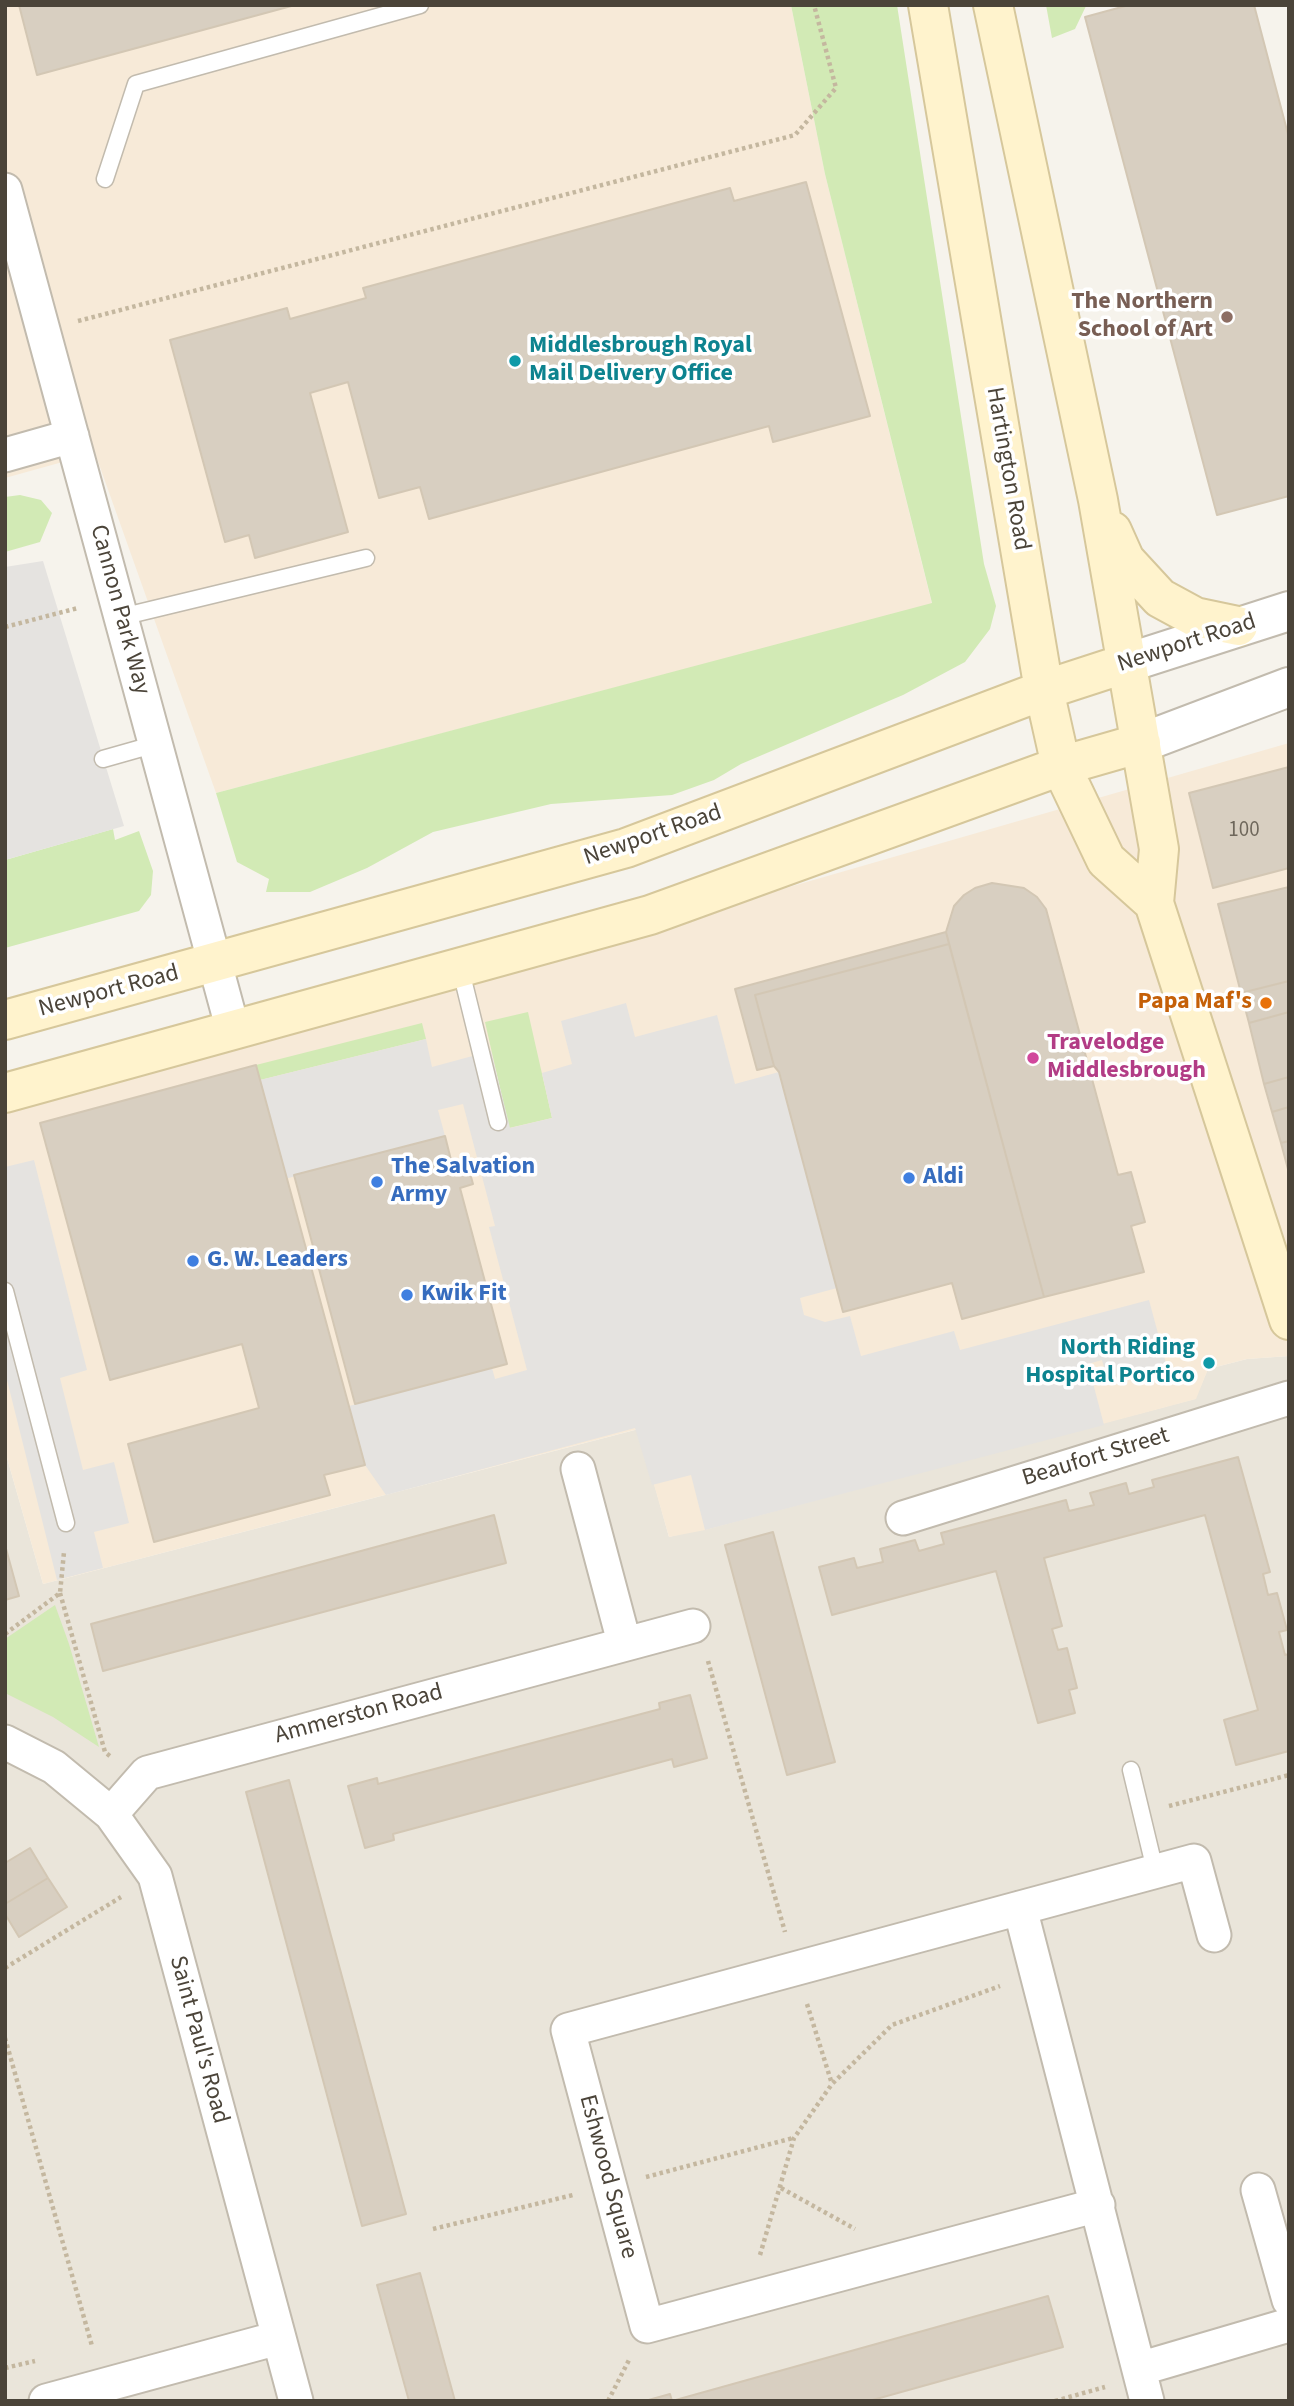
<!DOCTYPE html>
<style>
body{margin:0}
#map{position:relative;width:1294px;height:2406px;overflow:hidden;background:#f6f3ec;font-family:"Source Sans 3",sans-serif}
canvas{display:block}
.frame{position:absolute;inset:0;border:7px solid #4b4439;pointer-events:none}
</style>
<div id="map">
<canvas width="1294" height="2406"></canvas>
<div class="frame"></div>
</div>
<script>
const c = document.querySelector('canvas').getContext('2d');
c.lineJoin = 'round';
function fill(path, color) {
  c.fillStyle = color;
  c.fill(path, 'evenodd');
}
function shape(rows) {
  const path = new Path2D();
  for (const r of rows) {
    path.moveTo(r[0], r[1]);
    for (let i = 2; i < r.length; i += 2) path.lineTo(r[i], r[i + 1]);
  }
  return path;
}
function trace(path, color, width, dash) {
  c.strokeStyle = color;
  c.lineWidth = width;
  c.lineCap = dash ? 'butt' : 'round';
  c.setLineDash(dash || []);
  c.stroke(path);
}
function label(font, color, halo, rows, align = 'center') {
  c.font = font + ' "Source Sans 3",sans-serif';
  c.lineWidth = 7;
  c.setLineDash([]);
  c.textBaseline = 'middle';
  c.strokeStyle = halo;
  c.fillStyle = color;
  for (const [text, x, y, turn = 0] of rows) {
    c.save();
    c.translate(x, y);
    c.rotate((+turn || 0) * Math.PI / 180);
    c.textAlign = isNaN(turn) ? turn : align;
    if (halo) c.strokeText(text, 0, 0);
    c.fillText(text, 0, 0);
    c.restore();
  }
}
fill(shape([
 [1289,1356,1289,2401,5,2401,5,1451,43,1584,639,1429,669,1537,1195,1399,1208,1369,1247,1359]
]), '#eae5da');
fill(shape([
 [5,5,791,5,825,174,932,604,216,793,95,453,5,478],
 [1289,743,1289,1356,1247,1359,1208,1369,1196,1399,705,1530,669,1537,638,1429,43,1584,5,1451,5,1113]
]), '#f7ead8');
fill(shape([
 [791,5,897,5,984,564,996,606,990,629,965,662,903,695,741,764,714,780,672,795,551,804,433,832,367,868,310,892,266,892,269,879,237,862,216,793,932,603,825,174],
 [1046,5,1086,5,1086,6,1075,29,1052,38],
 [20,495,41,500,52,513,40,542,5,552,5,497],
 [113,829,115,840,139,831,153,871,151,895,139,911,5,948,5,860],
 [528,1012,552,1118,509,1128,485,1022],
 [422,1023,426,1039,260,1080,256,1065],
 [55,1605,69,1644,99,1747,53,1717,5,1693,5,1639]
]), '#d2eab5');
fill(shape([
 [43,561,124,826,5,860,5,567],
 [626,1003,635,1037,717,1015,735,1084,779,1072,837,1288,800,1298,804,1315,825,1322,850,1316,861,1356,954,1331,960,1350,1149,1300,1167,1367,1108,1382,1102,1360,1088,1364,1104,1425,705,1530,691,1475,652,1485,635,1428,386,1495,365,1465,349,1406,492,1368,495,1379,527,1370,489,1227,495,1226,463,1104,438,1110,445,1136,285,1179,260,1080,426,1039,432,1067,491,1051,510,1128,552,1118,542,1073,572,1064,561,1021],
 [34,1160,87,1370,60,1378,83,1470,114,1462,129,1523,94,1532,103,1568,57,1580,5,1372,5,1167]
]), '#e5e3e0');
const building = shape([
 [19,5,295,5,37,75,19,5],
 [1129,5,1254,5,1289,138,1289,496,1217,515,1085,17,1129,5],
 [806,182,870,416,773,442,769,426,429,519,420,487,379,498,348,382,310,393,348,532,255,558,249,535,225,542,170,340,287,308,290,319,366,298,363,288,730,188,734,201,806,182],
 [1289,767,1289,868,1213,888,1189,793,1289,767],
 [992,883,1024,888,1037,897,1046,909,1118,1175,1131,1172,1145,1222,1131,1226,1144,1272,1044,1297,946,932,954,906,964,895,975,888,992,883],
 [1289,887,1289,981,1241,993,1218,904,1289,887],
 [946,932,949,944,755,995,774,1066,757,1070,735,989,946,932],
 [949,944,1044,1297,962,1319,952,1283,843,1312,779,1072,774,1066,755,995,949,944],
 [1289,981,1289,1012,1249,1023,1241,993,1289,981],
 [1289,1012,1289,1077,1264,1084,1249,1023,1289,1012],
 [256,1065,365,1465,324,1475,330,1495,154,1542,128,1444,259,1408,242,1344,110,1380,40,1123,256,1065],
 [1289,1077,1289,1107,1272,1112,1264,1084,1289,1077],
 [1289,1107,1289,1141,1281,1143,1272,1112,1289,1107],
 [445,1136,452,1164,466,1159,473,1184,460,1188,507,1364,355,1404,294,1175,445,1136],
 [1289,1141,1289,1173,1281,1143,1289,1141],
 [1238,1457,1270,1572,1263,1574,1268,1595,1277,1593,1287,1630,1279,1632,1285,1655,1289,1654,1289,1751,1236,1765,1224,1720,1258,1710,1205,1515,1044,1558,1062,1626,1052,1629,1058,1650,1067,1648,1077,1688,1069,1690,1075,1713,1038,1723,996,1571,832,1615,819,1567,854,1558,857,1568,883,1562,880,1549,915,1540,919,1551,944,1544,941,1533,1066,1500,1069,1511,1094,1505,1090,1493,1126,1483,1129,1494,1154,1487,1152,1480,1238,1457],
 [494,1515,506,1563,103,1671,91,1624,494,1515],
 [773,1532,835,1762,787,1775,725,1545,773,1532],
 [5,1545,19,1596,5,1600,5,1545],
 [690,1695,707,1758,674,1767,672,1759,393,1834,394,1840,365,1848,348,1786,377,1778,378,1784,660,1709,659,1703,690,1695],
 [289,1780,406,2214,362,2226,246,1792,289,1780],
 [30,1848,48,1878,5,1904,5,1863,30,1848],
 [48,1878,67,1907,19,1937,5,1914,5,1904,48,1878],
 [420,2273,455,2401,409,2401,377,2285,420,2273],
 [1048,2296,1063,2347,869,2401,645,2401,670,2394,672,2401,1048,2296]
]);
fill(building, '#d8cfc1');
trace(building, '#d3c7b4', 2);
const service = shape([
 [105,179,136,84,420,5],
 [121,617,366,558],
 [103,759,156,744],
 [460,967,498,1122],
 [5,1291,66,1523],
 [1131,1770,1155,1870]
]);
const minor = shape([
 [5,190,233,1030],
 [5,455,72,436],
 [578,1469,624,1642],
 [903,1518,1289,1398],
 [5,1742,54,1767,111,1814,155,1876,296,2401],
 [111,1814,147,1773,693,1626],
 [1020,1908,1147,2401],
 [1258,2190,1289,2300],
 [1098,2205,647,2326,568,2030,1194,1861,1214,1935],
 [1139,2369,1289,2325],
 [46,2401,278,2338]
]);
const tertiary = shape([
 [1127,663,1289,611],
 [1141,743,1289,687]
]);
const secondary = shape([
 [928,5,1044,690,1061,766,1106,860,1154,903],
 [993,5,1098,500,1159,849,1154,903,1289,1320],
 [1112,531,1125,560,1160,598,1195,617,1238,626],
 [5,1020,626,848,1044,690,1127,663],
 [5,1093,650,915,1061,766,1141,743]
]);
trace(service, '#c2bbae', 19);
trace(minor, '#c2bbae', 37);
trace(tertiary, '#c2bbae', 42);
trace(secondary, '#d6c79b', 42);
trace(shape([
 [78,321,795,135,836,88,814,5],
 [5,627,78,608],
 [60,1593,105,1752,111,1757],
 [5,1634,60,1593,64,1552],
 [708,1661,785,1932],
 [1169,1806,1289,1775],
 [5,1968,121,1897],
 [807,2004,832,2084],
 [5,2038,92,2346],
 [646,2177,793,2138],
 [781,2188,855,2229],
 [433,2229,573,2195],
 [760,2255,794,2138,832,2084,892,2025,1000,1986],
 [5,2368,35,2361],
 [608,2401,629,2360],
 [1055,2401,1105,2387]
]), '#c4b79f', 4.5, [3.5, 3.5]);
trace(service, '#fff', 16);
trace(minor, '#fff', 33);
trace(tertiary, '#fff', 38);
trace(secondary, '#fff3cd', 38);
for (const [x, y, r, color] of [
 [1227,317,7,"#8d6e63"],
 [515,361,7,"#0f9aa8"],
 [1266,1003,7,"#e8710a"],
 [1033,1058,7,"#d1479c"],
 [909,1178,7,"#3f7fe0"],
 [377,1182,7,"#3f7fe0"],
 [193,1261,7,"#3f7fe0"],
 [407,1295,7,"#3f7fe0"],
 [1209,1363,7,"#0f9aa8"]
]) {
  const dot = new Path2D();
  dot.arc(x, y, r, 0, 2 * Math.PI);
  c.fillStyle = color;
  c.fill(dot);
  trace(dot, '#fff', 2.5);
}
label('21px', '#6e675b', null, [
 ["100",1244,831]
]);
label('bold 24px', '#785e54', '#fff', [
 ["The Northern",1213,303],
 ["School of Art",1213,331]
], 'right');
label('bold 24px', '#0d838f', '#fff', [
 ["Middlesbrough Royal",529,347],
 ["Mail Delivery Office",529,375],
 ["North Riding",1195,1349,"right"],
 ["Hospital Portico",1195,1377,"right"]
], 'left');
label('24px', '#4b4439', '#fff', [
 ["Hartington Road",1007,469,80],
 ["Cannon Park Way",119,610,75],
 ["Newport Road",1187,644,-18],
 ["Newport Road",653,836,-19],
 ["Newport Road",109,992,-15],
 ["Beaufort Street",1096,1458,-17],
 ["Ammerston Road",359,1715,-15],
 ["Saint Paul's Road",198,2040,75],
 ["Eshwood Square",607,2177,75]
]);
label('bold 24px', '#c56008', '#fff', [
 ["Papa Maf's",1252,1003]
], 'right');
label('bold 24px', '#b23c85', '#fff', [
 ["Travelodge",1047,1044],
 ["Middlesbrough",1047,1072]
], 'left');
label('bold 24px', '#366cbe', '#fff', [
 ["The Salvation",391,1168],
 ["Army",391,1196],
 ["Aldi",923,1178],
 ["G. W. Leaders",207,1261],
 ["Kwik Fit",421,1295]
], 'left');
</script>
